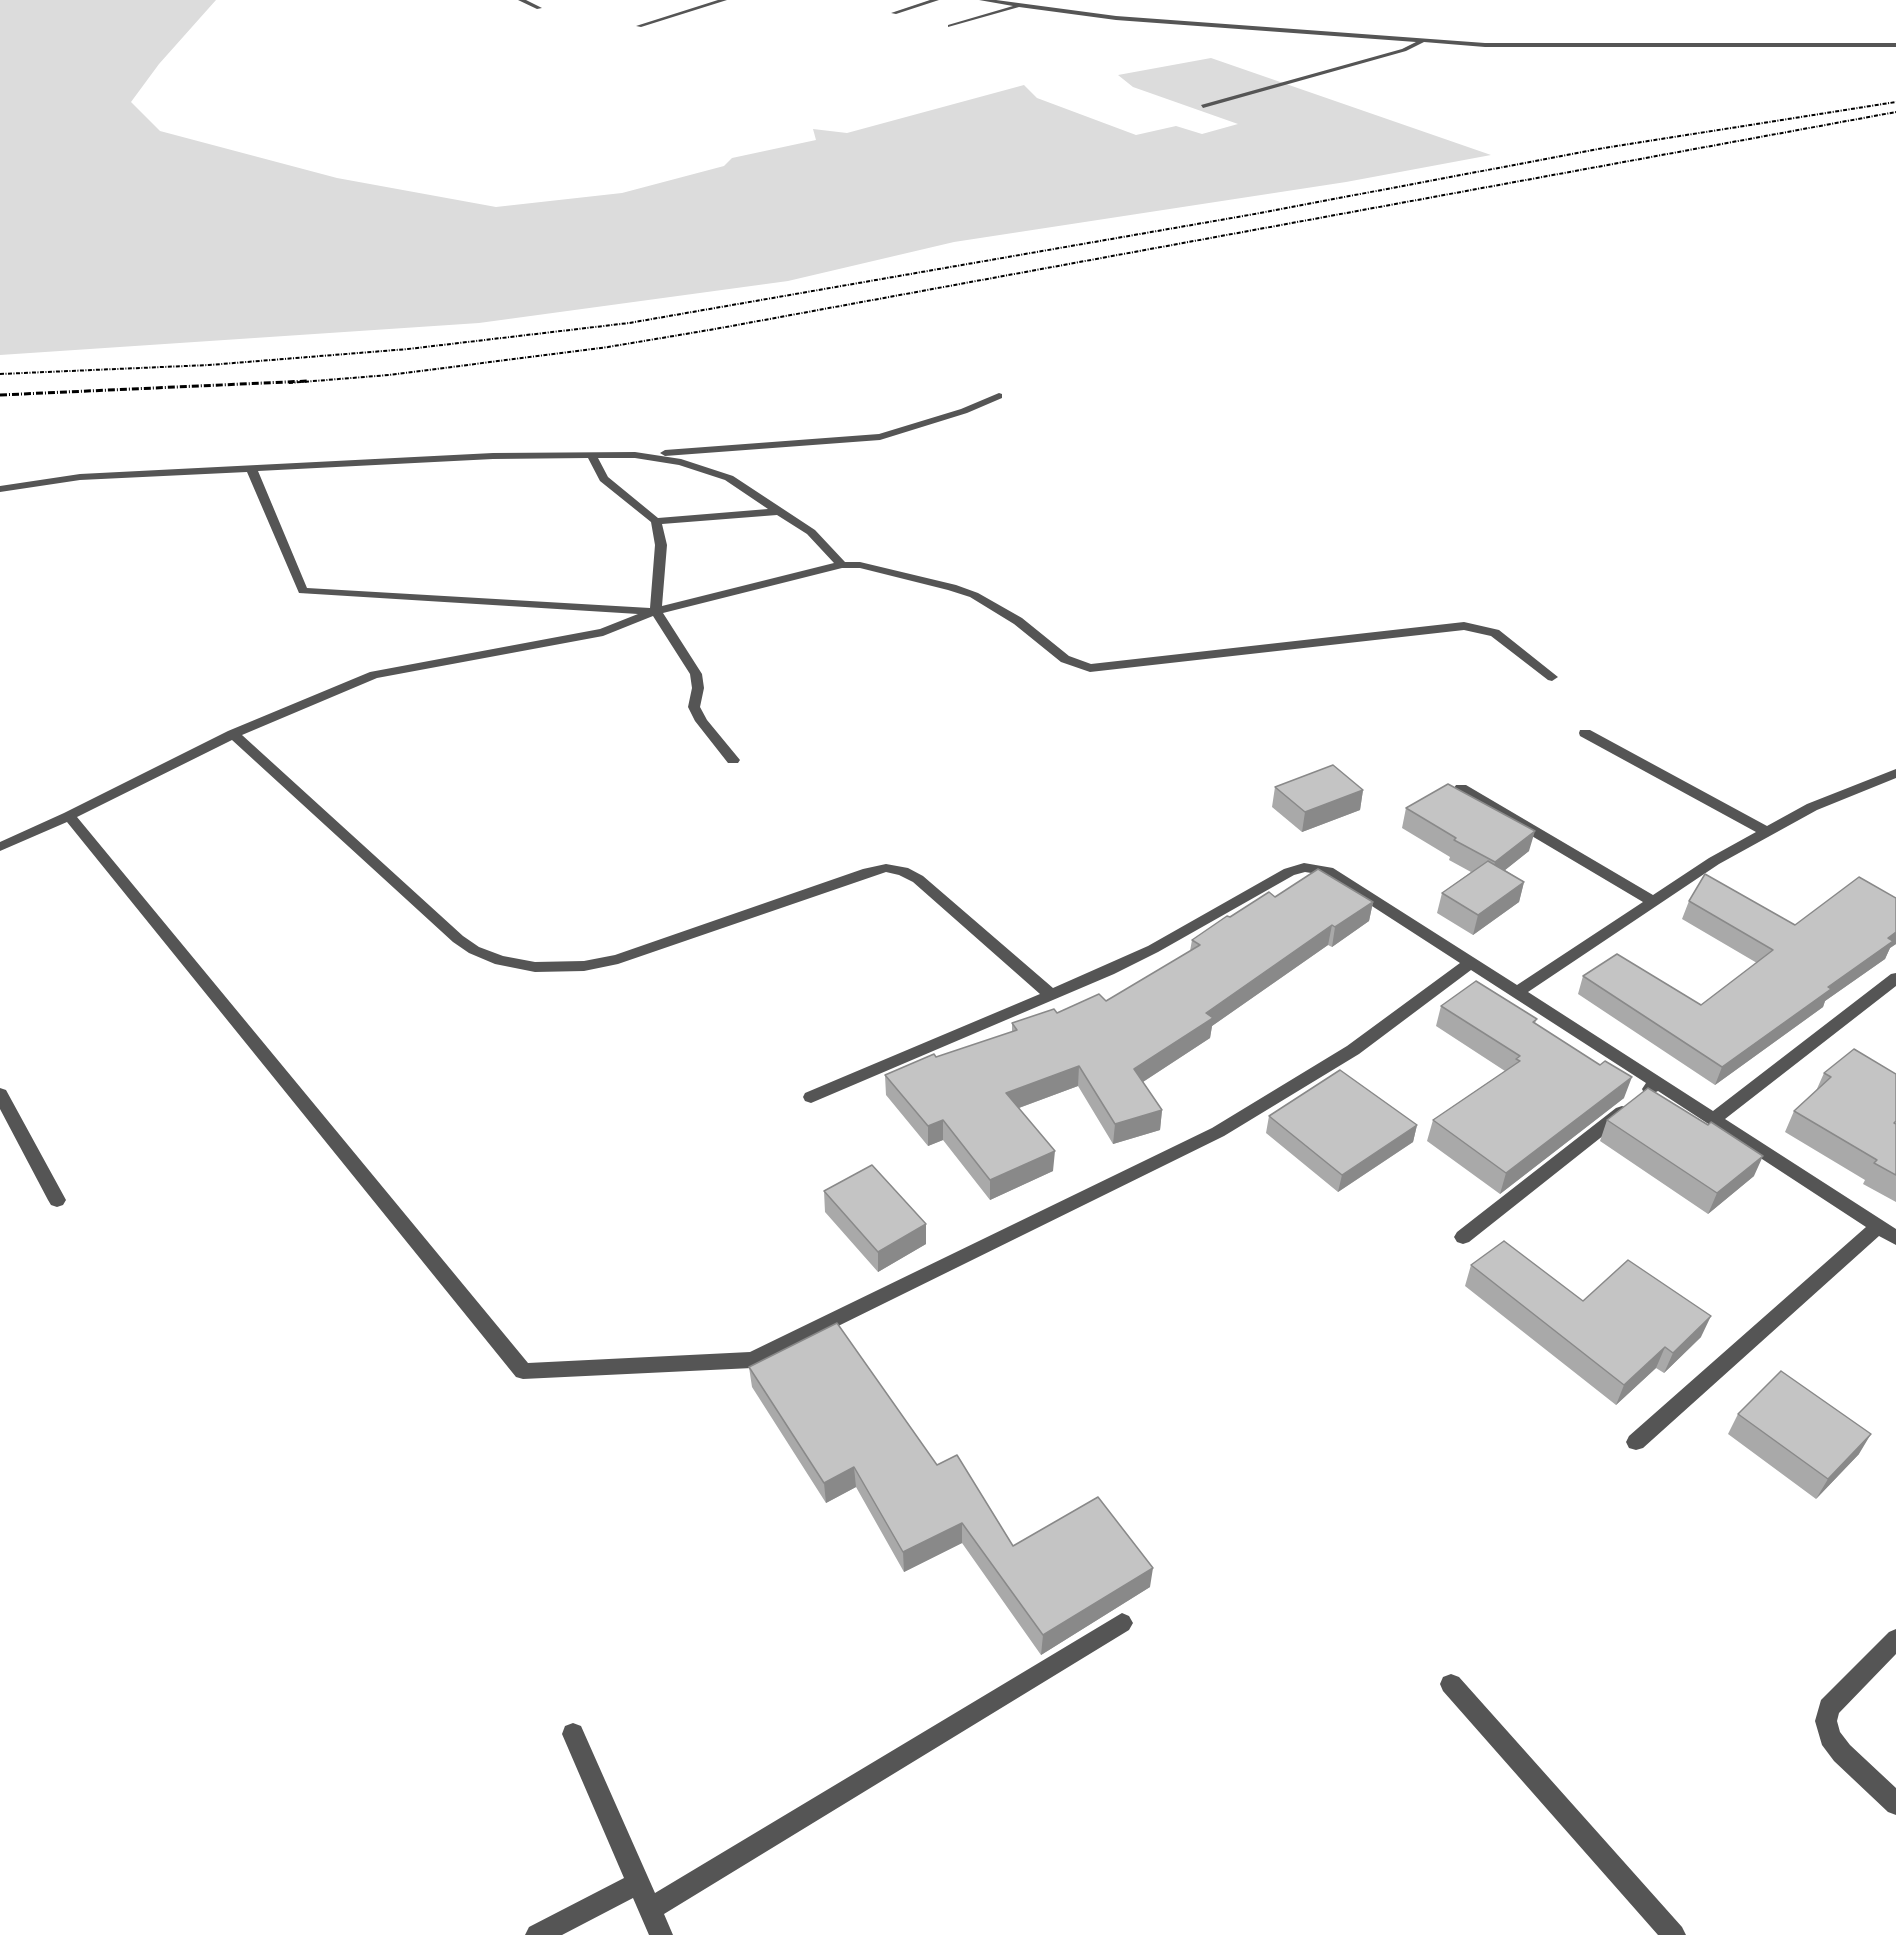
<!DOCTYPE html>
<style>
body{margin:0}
canvas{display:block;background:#fff}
</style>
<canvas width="1896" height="1935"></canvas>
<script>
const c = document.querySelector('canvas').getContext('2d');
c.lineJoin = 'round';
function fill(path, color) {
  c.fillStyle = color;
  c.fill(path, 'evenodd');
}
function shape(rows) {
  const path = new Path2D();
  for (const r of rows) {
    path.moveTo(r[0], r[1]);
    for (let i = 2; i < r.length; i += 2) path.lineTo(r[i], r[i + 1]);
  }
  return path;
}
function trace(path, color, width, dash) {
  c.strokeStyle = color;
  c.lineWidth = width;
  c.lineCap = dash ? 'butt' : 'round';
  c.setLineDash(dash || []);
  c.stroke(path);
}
fill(shape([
 [0,0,216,0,159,64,131,102,160,131,337,178,496,207,622,193,724,166,732,158,816,140,813,129,847,133,1024,85,1037,98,1136,135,1176,126,1202,134,1238,124,1133,87,1118,75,1211,58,1491,155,1346,182,954,242,788,281,479,323,0,355]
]), '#dcdcdc');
fill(shape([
 [518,0,526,0,542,8,537,9,518,0],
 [718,0,727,0,641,27,636,26,718,0],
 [930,0,939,0,896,14,891,13,930,0],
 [979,0,996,0,1116,16,1485,43,1896,43,1896,47,1485,47,1424,42,1406,51,1203,108,1201,105,1402,49,1416,42,1116,20,1019,7,948,27,948,25,1013,6,979,0],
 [999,393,1002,394,1002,398,967,413,880,440,665,456,660,453,665,450,879,434,961,409,999,393],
 [635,452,681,459,733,476,815,530,845,562,860,562,956,585,978,593,1022,618,1069,656,1091,664,1464,622,1499,630,1558,677,1552,681,1548,680,1491,636,1464,630,1090,672,1061,662,1014,624,970,597,948,590,860,568,842,568,663,613,702,674,704,688,700,707,707,720,740,760,738,763,728,763,695,721,688,707,692,688,690,674,653,616,603,636,377,678,242,735,463,936,479,947,503,956,535,962,584,961,615,955,863,869,886,864,908,868,923,876,1053,988,1148,946,1284,869,1304,863,1333,868,1517,985,1643,902,1456,791,1454,788,1456,785,1466,785,1653,895,1709,858,1756,832,1580,736,1579,733,1580,730,1590,730,1767,826,1807,804,1896,769,1896,778,1817,810,1719,864,1528,992,1713,1111,1891,974,1896,973,1896,986,1725,1119,1896,1229,1896,1245,1879,1236,1643,1448,1636,1450,1629,1448,1626,1442,1629,1436,1866,1227,1658,1091,1650,1095,1644,1093,1642,1089,1646,1083,1471,970,1359,1054,1224,1136,759,1365,752,1368,523,1379,516,1377,67,822,0,851,0,842,64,813,228,731,370,672,600,629,638,614,299,593,247,472,80,480,0,492,0,486,80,474,493,453,635,452],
 [588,458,600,481,651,522,655,545,650,608,307,588,258,471,493,459,588,458],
 [598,458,635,458,679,465,725,480,768,509,658,518,608,477,598,458],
 [777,515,807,534,834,563,662,606,667,545,662,524,777,515],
 [232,740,453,942,469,953,495,964,535,972,584,971,618,964,886,872,899,875,913,882,1040,994,805,1093,803,1097,805,1101,811,1103,1114,974,1158,952,1294,875,1305,872,1324,875,1460,963,1347,1046,1212,1128,750,1352,528,1363,77,817,232,740],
 [0,1088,6,1090,66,1200,63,1205,57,1207,51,1205,48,1200,0,1109,0,1088],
 [1622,1106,1628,1108,1630,1112,1628,1116,1469,1242,1463,1244,1457,1242,1454,1237,1457,1232,1616,1108,1622,1106],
 [1122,1613,1129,1616,1133,1623,1129,1630,664,1914,673,1935,649,1935,633,1898,562,1935,525,1935,529,1927,624,1878,562,1734,565,1726,573,1723,581,1726,655,1893,1122,1613],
 [1896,1629,1896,1654,1839,1713,1837,1721,1840,1732,1850,1745,1896,1788,1896,1815,1888,1812,1834,1761,1822,1745,1815,1721,1821,1700,1889,1632,1896,1629],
 [1451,1674,1459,1677,1682,1927,1686,1935,1658,1935,1443,1691,1440,1684,1443,1677,1451,1674]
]), '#555');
trace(shape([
 [0,374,209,365,408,349,629,323,1249,215,1604,148,1896,102],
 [289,383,389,375,608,347,715,329,1896,112]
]), '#000', 2, [4, 1.5, 1, 1.5]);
trace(shape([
 [0,395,308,381]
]), '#000', 3, [7, 2, 1, 2]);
fill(shape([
 [1275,787,1363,790,1360,810,1302,832,1272,807],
 [1406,808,1529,851,1505,870,1524,882,1519,902,1473,935,1437,913,1442,893,1471,872,1449,860,1450,857,1402,828],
 [1896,898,1896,944,1890,948,1885,959,1825,1001,1823,1007,1715,1085,1578,994,1583,976,1701,1005,1757,963,1682,919,1689,901,1795,925],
 [1373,902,1369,921,1332,947,1328,945,1212,1026,1210,1038,1143,1082,1162,1110,1160,1130,1113,1144,1078,1086,1019,1108,1053,1171,990,1200,943,1140,928,1146,886,1095,885,1075,1012,1032,1012,1023,1106,1001,1190,951,1192,940,1230,917],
 [1441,1006,1537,1019,1535,1023,1624,1098,1500,1194,1427,1141,1433,1120,1505,1071,1436,1026],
 [1824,1073,1896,1074,1896,1202,1863,1184,1865,1180,1785,1132,1794,1111,1816,1091],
 [1269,1116,1417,1125,1413,1142,1338,1192,1266,1133],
 [1607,1120,1754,1176,1708,1214,1600,1141],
 [824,1191,926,1224,926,1244,878,1272,825,1212],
 [1471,1265,1583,1301,1701,1337,1664,1373,1656,1368,1616,1405,1465,1286],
 [749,1367,1013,1546,1150,1587,1041,1655,962,1543,904,1572,856,1487,826,1503,752,1387],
 [1738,1414,1859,1454,1816,1499,1728,1434]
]), '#a9a9a9');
fill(shape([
 [1363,790,1360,810,1302,832,1305,812],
 [1535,831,1529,851,1490,882,1495,862],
 [1524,882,1519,902,1473,935,1478,915],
 [1373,902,1369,921,1332,947,1335,927],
 [1332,925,1328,945,1212,1026,1210,1038,1132,1089,1134,1069,1206,1013],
 [1896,932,1896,944,1890,948,1885,959,1825,1001,1823,1007,1715,1085,1722,1067,1828,987],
 [1079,1066,1078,1086,1005,1113,1006,1093],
 [1632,1077,1624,1098,1500,1194,1506,1173],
 [1162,1110,1160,1130,1113,1144,1115,1124],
 [943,1120,943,1140,928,1146,928,1126],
 [1417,1125,1413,1142,1338,1192,1342,1175],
 [1055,1151,1053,1171,990,1200,990,1180],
 [1763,1156,1754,1176,1708,1214,1717,1193],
 [926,1224,926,1244,878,1272,878,1252],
 [1711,1316,1701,1337,1664,1373,1673,1353],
 [1665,1347,1656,1368,1616,1405,1624,1385],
 [1871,1434,1859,1454,1816,1499,1828,1479],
 [854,1467,856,1487,826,1503,824,1483],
 [962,1523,962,1543,904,1572,903,1552],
 [1153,1568,1150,1587,1041,1655,1043,1635]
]), '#898989');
const building = shape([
 [1333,765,1363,790,1305,812,1275,787,1333,765],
 [1448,784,1535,831,1495,862,1454,840,1456,838,1406,808,1448,784],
 [1488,861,1524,882,1478,915,1442,893,1488,861],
 [1318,869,1373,902,1335,927,1332,925,1206,1013,1213,1018,1134,1069,1162,1110,1115,1124,1079,1066,1006,1093,1055,1151,990,1180,943,1120,928,1126,885,1075,934,1054,936,1057,1017,1030,1012,1023,1054,1009,1057,1013,1099,994,1106,1001,1200,945,1192,940,1227,916,1230,917,1269,892,1275,897,1318,869],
 [1705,874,1795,925,1859,877,1896,898,1896,932,1888,938,1893,941,1828,987,1831,989,1722,1067,1583,976,1617,954,1701,1005,1773,950,1689,901,1705,874],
 [1476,981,1537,1019,1533,1022,1600,1065,1605,1061,1632,1077,1506,1173,1433,1120,1520,1061,1516,1059,1520,1056,1441,1006,1476,981],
 [1854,1049,1896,1074,1896,1121,1894,1123,1896,1124,1896,1175,1874,1163,1877,1160,1794,1111,1831,1077,1824,1073,1854,1049],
 [1340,1070,1417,1125,1342,1175,1269,1116,1340,1070],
 [1648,1088,1708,1125,1711,1122,1763,1156,1717,1193,1607,1120,1648,1088],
 [872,1165,926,1224,878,1252,824,1191,872,1165],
 [1504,1241,1583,1301,1628,1260,1711,1316,1673,1353,1665,1347,1624,1385,1471,1265,1504,1241],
 [837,1323,937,1465,957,1455,1013,1546,1098,1497,1153,1568,1043,1635,962,1523,903,1552,854,1467,824,1483,749,1367,837,1323],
 [1781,1371,1871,1434,1828,1479,1738,1414,1781,1371]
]);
fill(building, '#c4c4c4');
trace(building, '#898989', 1.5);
</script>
